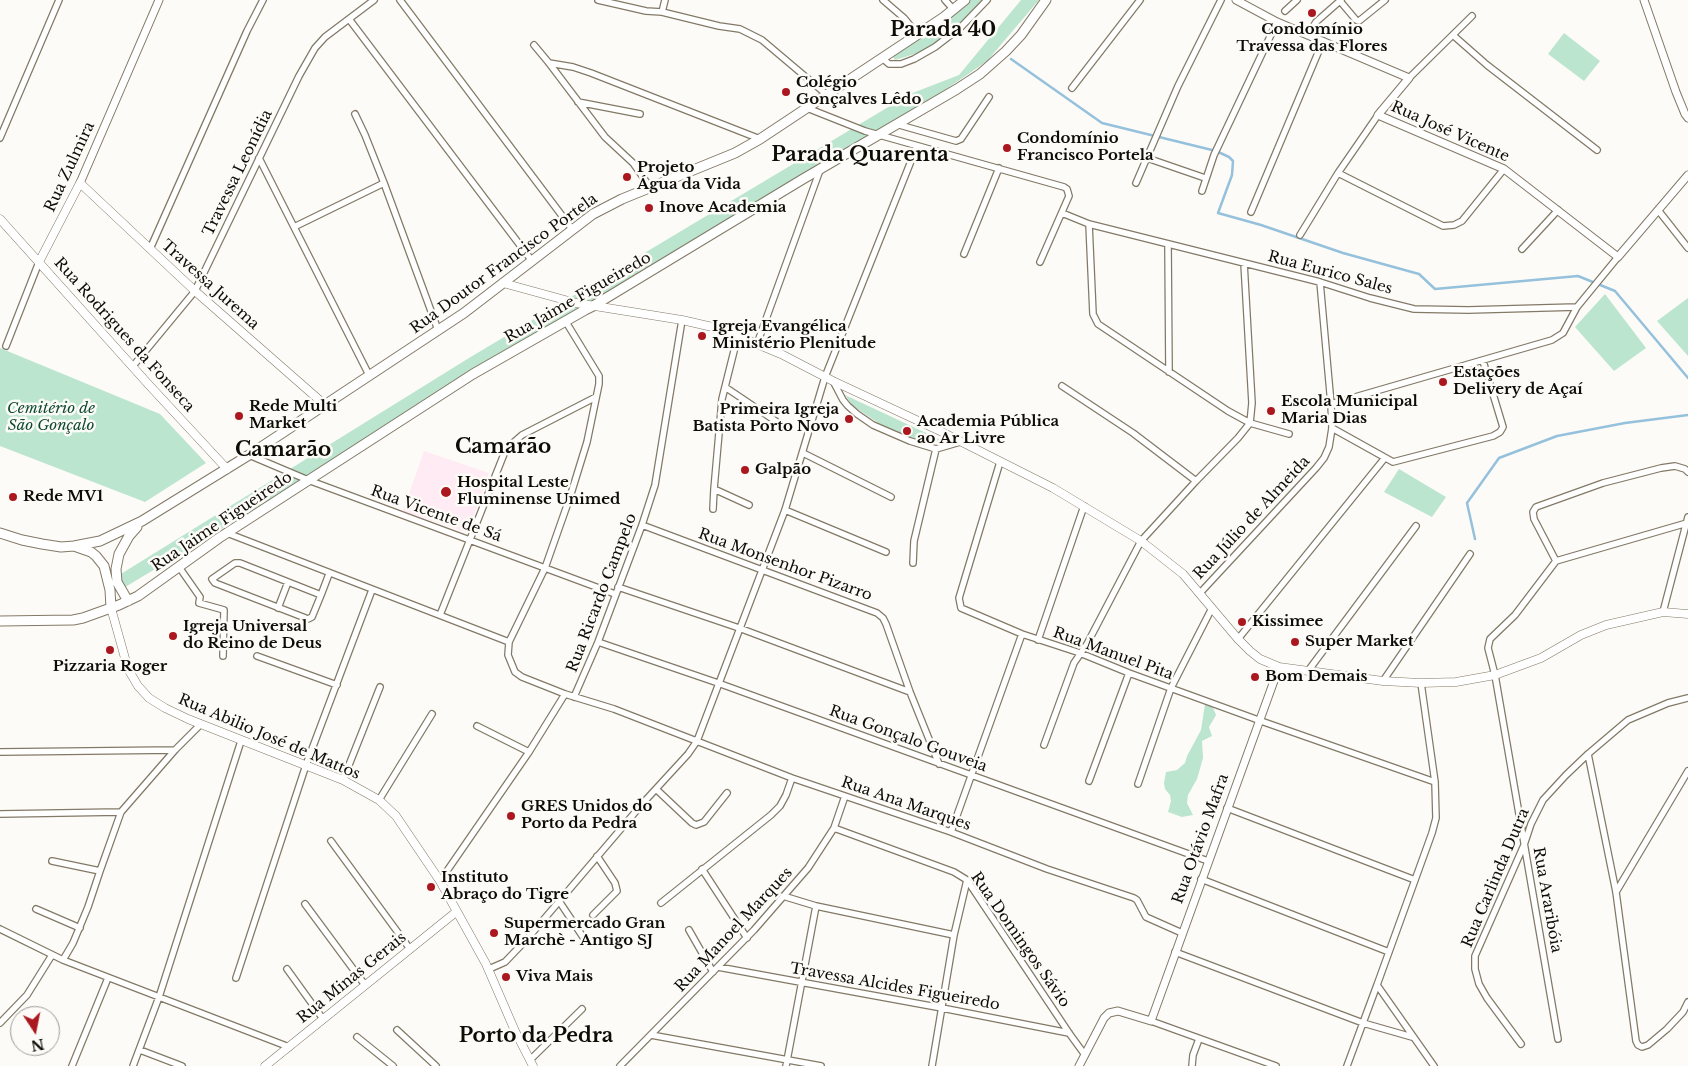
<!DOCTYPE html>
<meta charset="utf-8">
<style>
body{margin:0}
#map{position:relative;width:1688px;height:1066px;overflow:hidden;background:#fdfbf7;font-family:"Libre Baskerville",serif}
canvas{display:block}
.north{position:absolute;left:10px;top:1006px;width:50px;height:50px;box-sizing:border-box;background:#fdfbf7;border:1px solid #9e9b97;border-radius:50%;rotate:169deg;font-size:14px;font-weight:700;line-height:20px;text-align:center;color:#0f0c06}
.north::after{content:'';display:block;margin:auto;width:18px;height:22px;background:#ab171f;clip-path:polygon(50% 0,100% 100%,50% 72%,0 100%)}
</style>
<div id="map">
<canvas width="1688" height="1066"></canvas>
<div class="north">N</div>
</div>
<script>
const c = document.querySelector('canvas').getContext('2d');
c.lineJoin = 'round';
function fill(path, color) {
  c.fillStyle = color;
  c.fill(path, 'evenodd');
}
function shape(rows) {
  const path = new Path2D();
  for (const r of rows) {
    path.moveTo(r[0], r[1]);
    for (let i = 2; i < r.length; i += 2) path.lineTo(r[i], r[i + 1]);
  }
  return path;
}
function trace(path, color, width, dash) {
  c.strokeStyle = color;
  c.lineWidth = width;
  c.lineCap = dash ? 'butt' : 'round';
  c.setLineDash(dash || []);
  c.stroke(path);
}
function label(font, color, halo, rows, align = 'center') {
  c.font = font + ' "Libre Baskerville",serif';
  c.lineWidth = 5;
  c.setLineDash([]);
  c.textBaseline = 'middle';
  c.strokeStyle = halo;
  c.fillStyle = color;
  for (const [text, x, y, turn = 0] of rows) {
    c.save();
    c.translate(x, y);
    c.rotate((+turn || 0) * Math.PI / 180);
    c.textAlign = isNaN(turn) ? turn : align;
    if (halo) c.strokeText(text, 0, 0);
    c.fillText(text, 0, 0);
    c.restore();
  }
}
fill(shape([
 [424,451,489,473,468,533,403,511]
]), '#ffebf4');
fill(shape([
 [968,0,983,0,969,15,942,39,921,52,895,60,893,57,947,17],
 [1021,0,1039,0,987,61,919,108,122,589,116,577,469,358,910,94,959,75],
 [1564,33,1600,61,1584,81,1548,54],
 [1605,294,1646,348,1614,371,1575,327],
 [1688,298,1688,356,1657,321],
 [0,348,160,414,206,463,145,502,0,446],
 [845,395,941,440,930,445,883,426,853,406],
 [1399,469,1446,497,1432,517,1384,492],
 [1205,704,1212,705,1216,715,1209,727,1212,736,1202,741,1203,758,1197,779,1188,795,1187,803,1193,815,1182,817,1168,812,1171,801,1170,795,1165,789,1164,783,1166,772,1177,770,1185,763,1187,756,1201,730]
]), '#bbe5ce');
trace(shape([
 [1011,59,1102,123,1216,151,1229,157,1233,161,1232,175,1218,213,1261,225,1343,253,1419,274,1435,289,1578,276,1615,291,1688,378],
 [1475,539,1467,503,1499,458,1557,436,1625,423,1688,415]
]), '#95c1dc', 2.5);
const minor = shape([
 [400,0,572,229],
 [598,0,646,11,662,12,719,26,740,29,762,40,826,94],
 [883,0,904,18,918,35],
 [945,0,953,9],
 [1340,1,1356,20,1359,21,1385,0],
 [1285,11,1297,0],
 [662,12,665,0],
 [349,19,532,261],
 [1308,35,1316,22,1341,0],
 [1454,36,1487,65,1597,150],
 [534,45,549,63,605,137,633,163,650,187],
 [882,58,889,64,901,64,914,59,935,47,961,27,987,0],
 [549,63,573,67,591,73,760,139],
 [1409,78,1472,16],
 [1072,88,1140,0],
 [578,102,640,114],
 [807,108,865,131,1064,187,1067,189,1069,196,1040,262],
 [355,114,365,135,384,183,438,330],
 [896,124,956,141,961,139,989,97],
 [0,138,59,0],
 [259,158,369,375],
 [1147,158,1205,178],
 [1338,173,1443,226,1454,225,1462,221,1504,169],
 [1136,183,1178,86,1221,0],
 [1202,191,1214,155,1277,22],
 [1658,210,1688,248],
 [1251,212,1323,41],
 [1062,213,1089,224,1320,282,1370,298,1414,309,1468,310,1577,307],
 [1089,224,1093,314,1098,324,1228,411,1250,423,1289,434],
 [294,227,384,183],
 [1300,235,1338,173,1378,115],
 [1168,244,1169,372],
 [150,249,247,31,263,0],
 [1522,249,1558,210],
 [964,254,999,168],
 [566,322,599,376,599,384,587,442,570,497,545,568,509,642,508,655,515,672,522,677,565,694,614,709,792,778,951,832,1047,869,1134,898,1137,900,1146,917,1182,933],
 [738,335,722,399,714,489,749,505],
 [757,344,820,170],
 [6,346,39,262],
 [133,366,195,291,299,76,315,48,325,37,374,0],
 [833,381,843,400,848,406,857,414,873,425,910,441,936,449,960,442],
 [1062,386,1133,433,1196,481],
 [725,387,777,422],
 [1331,404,1552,340,1563,333,1577,307,1618,257],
 [1332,428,1393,462,1493,436,1500,432,1503,427,1483,361],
 [803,453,891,497],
 [249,455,308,480,615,594],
 [1000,462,959,598,961,608,1022,634,1080,653,1129,673,1261,721,1435,782],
 [713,509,714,489],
 [785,510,886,552],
 [642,525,877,613,883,618,886,624,910,692,939,764],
 [227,533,509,642],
 [1556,561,1534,519,1533,512,1536,507,1603,483,1661,468,1675,466,1685,469,1688,472],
 [913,563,914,541,936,449],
 [179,567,200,597,199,603,224,610,223,656],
 [618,587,739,628,910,692],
 [1200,593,1316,468,1324,458,1329,447,1332,428,1331,404,1320,282],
 [321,595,240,563,235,563,212,579,215,583,308,619,312,617,321,595,329,574],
 [278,608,288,582],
 [1663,612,1688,517],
 [440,615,506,449,522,435,596,397],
 [1238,639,1384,459],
 [1038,640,1084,506],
 [598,642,718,683,1208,861],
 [257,656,337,685],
 [1308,671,1416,526],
 [1383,681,1470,554],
 [1421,683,1435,782,1436,818,1432,833,1377,985,1434,1066],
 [574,697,598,642,642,525,655,485,682,320],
 [477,726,529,752],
 [1044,745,1074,663,1087,644,1141,541,1196,481,1238,438,1250,423,1252,403,1244,263],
 [0,752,175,750],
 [1588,754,1616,892,1636,1041,1638,1045,1642,1047,1648,1045,1667,1029,1683,1012,1688,1002],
 [343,780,380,687],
 [1089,781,1129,673],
 [1138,784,1171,688,1212,608],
 [656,789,692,823,696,825,704,822,727,793],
 [379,800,432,714],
 [1227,808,1415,880],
 [0,814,121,812],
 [834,828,954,872,967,880,1069,1033,1085,1055],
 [951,832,1022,634],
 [331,841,410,949],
 [52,861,100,871],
 [702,869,747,938],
 [1201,879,1389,952],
 [440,881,529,752,565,694],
 [1616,892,1688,771],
 [783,896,816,906,954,935],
 [559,901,585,940],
 [661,903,771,815,780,806,786,795,792,778],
 [305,904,365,985],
 [36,909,80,928],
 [593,915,617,891,615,883,597,856],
 [0,929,63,960,289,1047],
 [689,930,713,972],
 [1175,952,1363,1023,1412,1037],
 [63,960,73,943,88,907,100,871,121,812,175,750,201,724],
 [718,967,942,1008,1069,1033],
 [287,969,323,1019],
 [489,969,505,962,527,939,643,803,688,754,697,741,785,510,825,377,917,146],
 [236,978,306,765,372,590],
 [1151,1021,1276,1066],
 [0,1023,27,995,52,955],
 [397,1030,436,1066],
 [651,1035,821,1066],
 [357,1037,393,1066],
 [1558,1039,1495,675,1488,648,1490,639,1515,615,1556,561,1687,523],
 [1521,1044,1487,998,1479,984,1475,969,1475,956,1524,845,1531,824,1543,800,1566,775,1588,754,1628,720,1668,703,1688,698],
 [140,1050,182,1066],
 [530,1060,582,1009],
 [72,1066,108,978],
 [133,1066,159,997,241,741],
 [620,1066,754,930,808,868,834,828,845,796],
 [786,1066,816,906],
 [932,1066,954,935,967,880],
 [1192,1066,1193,1055,1199,1039],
 [1347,1066,1377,985]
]);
const tertiary = shape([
 [1236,0,1277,22,1409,78,1378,115,1504,169,1618,257,1688,175],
 [1644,0,1676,92,1685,114,1688,118],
 [80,183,159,0],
 [1079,1066,1104,1018,1109,1013,1118,1011,1151,1021,1279,667]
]);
const secondary = shape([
 [0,219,149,385,227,469],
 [39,262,80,183,195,291,325,405],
 [503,283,576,303,682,320,721,329,781,354,833,381,942,432,1053,488,1141,541,1183,574,1238,639,1250,651,1260,659,1279,667,1383,681,1421,683,1456,682,1495,675,1541,658,1581,635,1606,625,1663,612,1688,614],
 [111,608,128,669,138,686,149,698,165,708,188,719,343,780,379,800,396,816,440,881,486,964,515,1031,533,1066],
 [265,1066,456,912]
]);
const primary = shape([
 [0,533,22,540,42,544,61,547,74,546,100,541,142,521,249,455,464,313,593,214,622,199,735,153,760,139,944,17,965,0],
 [74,546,91,552,96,556,104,566,110,590,111,608],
 [128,601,117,582,116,569,119,554,129,536,137,527],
 [0,621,73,620,83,618,119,605,138,596,219,538,473,374,585,310,593,306,803,179,957,89,980,74,1006,51,1021,35,1046,0]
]);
trace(minor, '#837967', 8);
trace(tertiary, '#837967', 9);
trace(secondary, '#837967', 9);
trace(primary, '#837967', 11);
trace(minor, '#fff', 5.5);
trace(tertiary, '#fff', 7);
trace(secondary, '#fff', 8);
trace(primary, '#fff', 9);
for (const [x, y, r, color] of [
 [1312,13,5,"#ab171f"],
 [786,92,5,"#ab171f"],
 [1007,148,5,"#ab171f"],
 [627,177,5,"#ab171f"],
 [649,208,5,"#ab171f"],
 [702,336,5,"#ab171f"],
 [1443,382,5,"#ab171f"],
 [1271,411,5,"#ab171f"],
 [239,416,5,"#ab171f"],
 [849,419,5,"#ab171f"],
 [907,431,5,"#ab171f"],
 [745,470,5,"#ab171f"],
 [446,492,6,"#ab171f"],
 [13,497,5,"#ab171f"],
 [1242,622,5,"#ab171f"],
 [173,636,5,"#ab171f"],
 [1295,642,5,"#ab171f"],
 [110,650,5,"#ab171f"],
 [1255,677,5,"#ab171f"],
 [511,816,5,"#ab171f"],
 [431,887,5,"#ab171f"],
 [494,933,5,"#ab171f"],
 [506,977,5,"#ab171f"]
]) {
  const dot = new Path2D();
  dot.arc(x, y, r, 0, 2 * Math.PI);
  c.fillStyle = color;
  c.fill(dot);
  trace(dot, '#fdfbf7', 2);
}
label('bold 15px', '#0f0c06', '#fdfbf7', [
 ["Condomínio",1312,30,"center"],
 ["Travessa das Flores",1312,47,"center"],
 ["Colégio",796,83],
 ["Gonçalves Lêdo",796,100],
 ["Condomínio",1017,139],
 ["Francisco Portela",1017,156],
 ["Projeto",637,168],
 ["Água da Vida",637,185],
 ["Inove Academia",659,208],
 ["Igreja Evangélica",712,327],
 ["Ministério Plenitude",712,344],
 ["Estações",1453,373],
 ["Delivery de Açaí",1453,390],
 ["Escola Municipal",1281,402],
 ["Maria Dias",1281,419],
 ["Rede Multi",249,407],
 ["Market",249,424],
 ["Primeira Igreja",839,410,"right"],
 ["Batista Porto Novo",839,427,"right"],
 ["Academia Pública",917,422],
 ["ao Ar Livre",917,439],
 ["Galpão",755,470],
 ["Hospital Leste",457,483],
 ["Fluminense Unimed",457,500],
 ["Rede MV1",23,497],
 ["Kissimee",1252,622],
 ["Igreja Universal",183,627],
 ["do Reino de Deus",183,644],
 ["Super Market",1305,642],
 ["Pizzaria Roger",110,667,"center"],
 ["Bom Demais",1265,677],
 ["GRES Unidos do",521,807],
 ["Porto da Pedra",521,824],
 ["Instituto",441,878],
 ["Abraço do Tigre",441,895],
 ["Supermercado Gran",504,924],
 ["Marchè - Antigo SJ",504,941],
 ["Viva Mais",516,977]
], 'left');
label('15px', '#0f0c06', '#fdfbf7', [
 ["Rua José Vicente",1450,132,24],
 ["Rua Zulmira",70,167,-65],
 ["Travessa Leonídia",238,173,-64],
 ["Rua Doutor Francisco Portela",504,264,-36],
 ["Rua Eurico Sales",1330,273,15],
 ["Travessa Jurema",210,285,42],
 ["Rua Jaime Figueiredo",578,298,-30],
 ["Rua Rodrigues da Fonseca",124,335,48],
 ["Rua Vicente de Sá",436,514,20],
 ["Rua Júlio de Almeida",1252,518,-47],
 ["Rua Jaime Figueiredo",222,522,-34],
 ["Rua Monsenhor Pizarro",785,565,20],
 ["Rua Ricardo Campelo",602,593,-69],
 ["Rua Manuel Pita",1113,654,20],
 ["Rua Abilio José de Mattos",269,737,23],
 ["Rua Gonçalo Gouveia",908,739,20],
 ["Rua Ana Marques",906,804,19],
 ["Rua Otávio Mafra",1201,839,-70],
 ["Rua Carlinda Dutra",1496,878,-67],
 ["Rua Araribóia",1547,900,80],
 ["Rua Manoel Marques",734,930,-47],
 ["Rua Domingos Sávio",1020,940,55],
 ["Rua Minas Gerais",352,978,-39],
 ["Travessa Alcides Figueiredo",895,987,10]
]);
label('italic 15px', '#0f4a32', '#fdfbf7', [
 ["Cemitério de",51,409],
 ["São Gonçalo",51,426]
]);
label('bold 20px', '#0f0c06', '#fdfbf7', [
 ["Parada 40",943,30],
 ["Parada Quarenta",860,155],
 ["Camarão",503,447],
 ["Camarão",283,450],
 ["Porto da Pedra",536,1036]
]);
</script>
